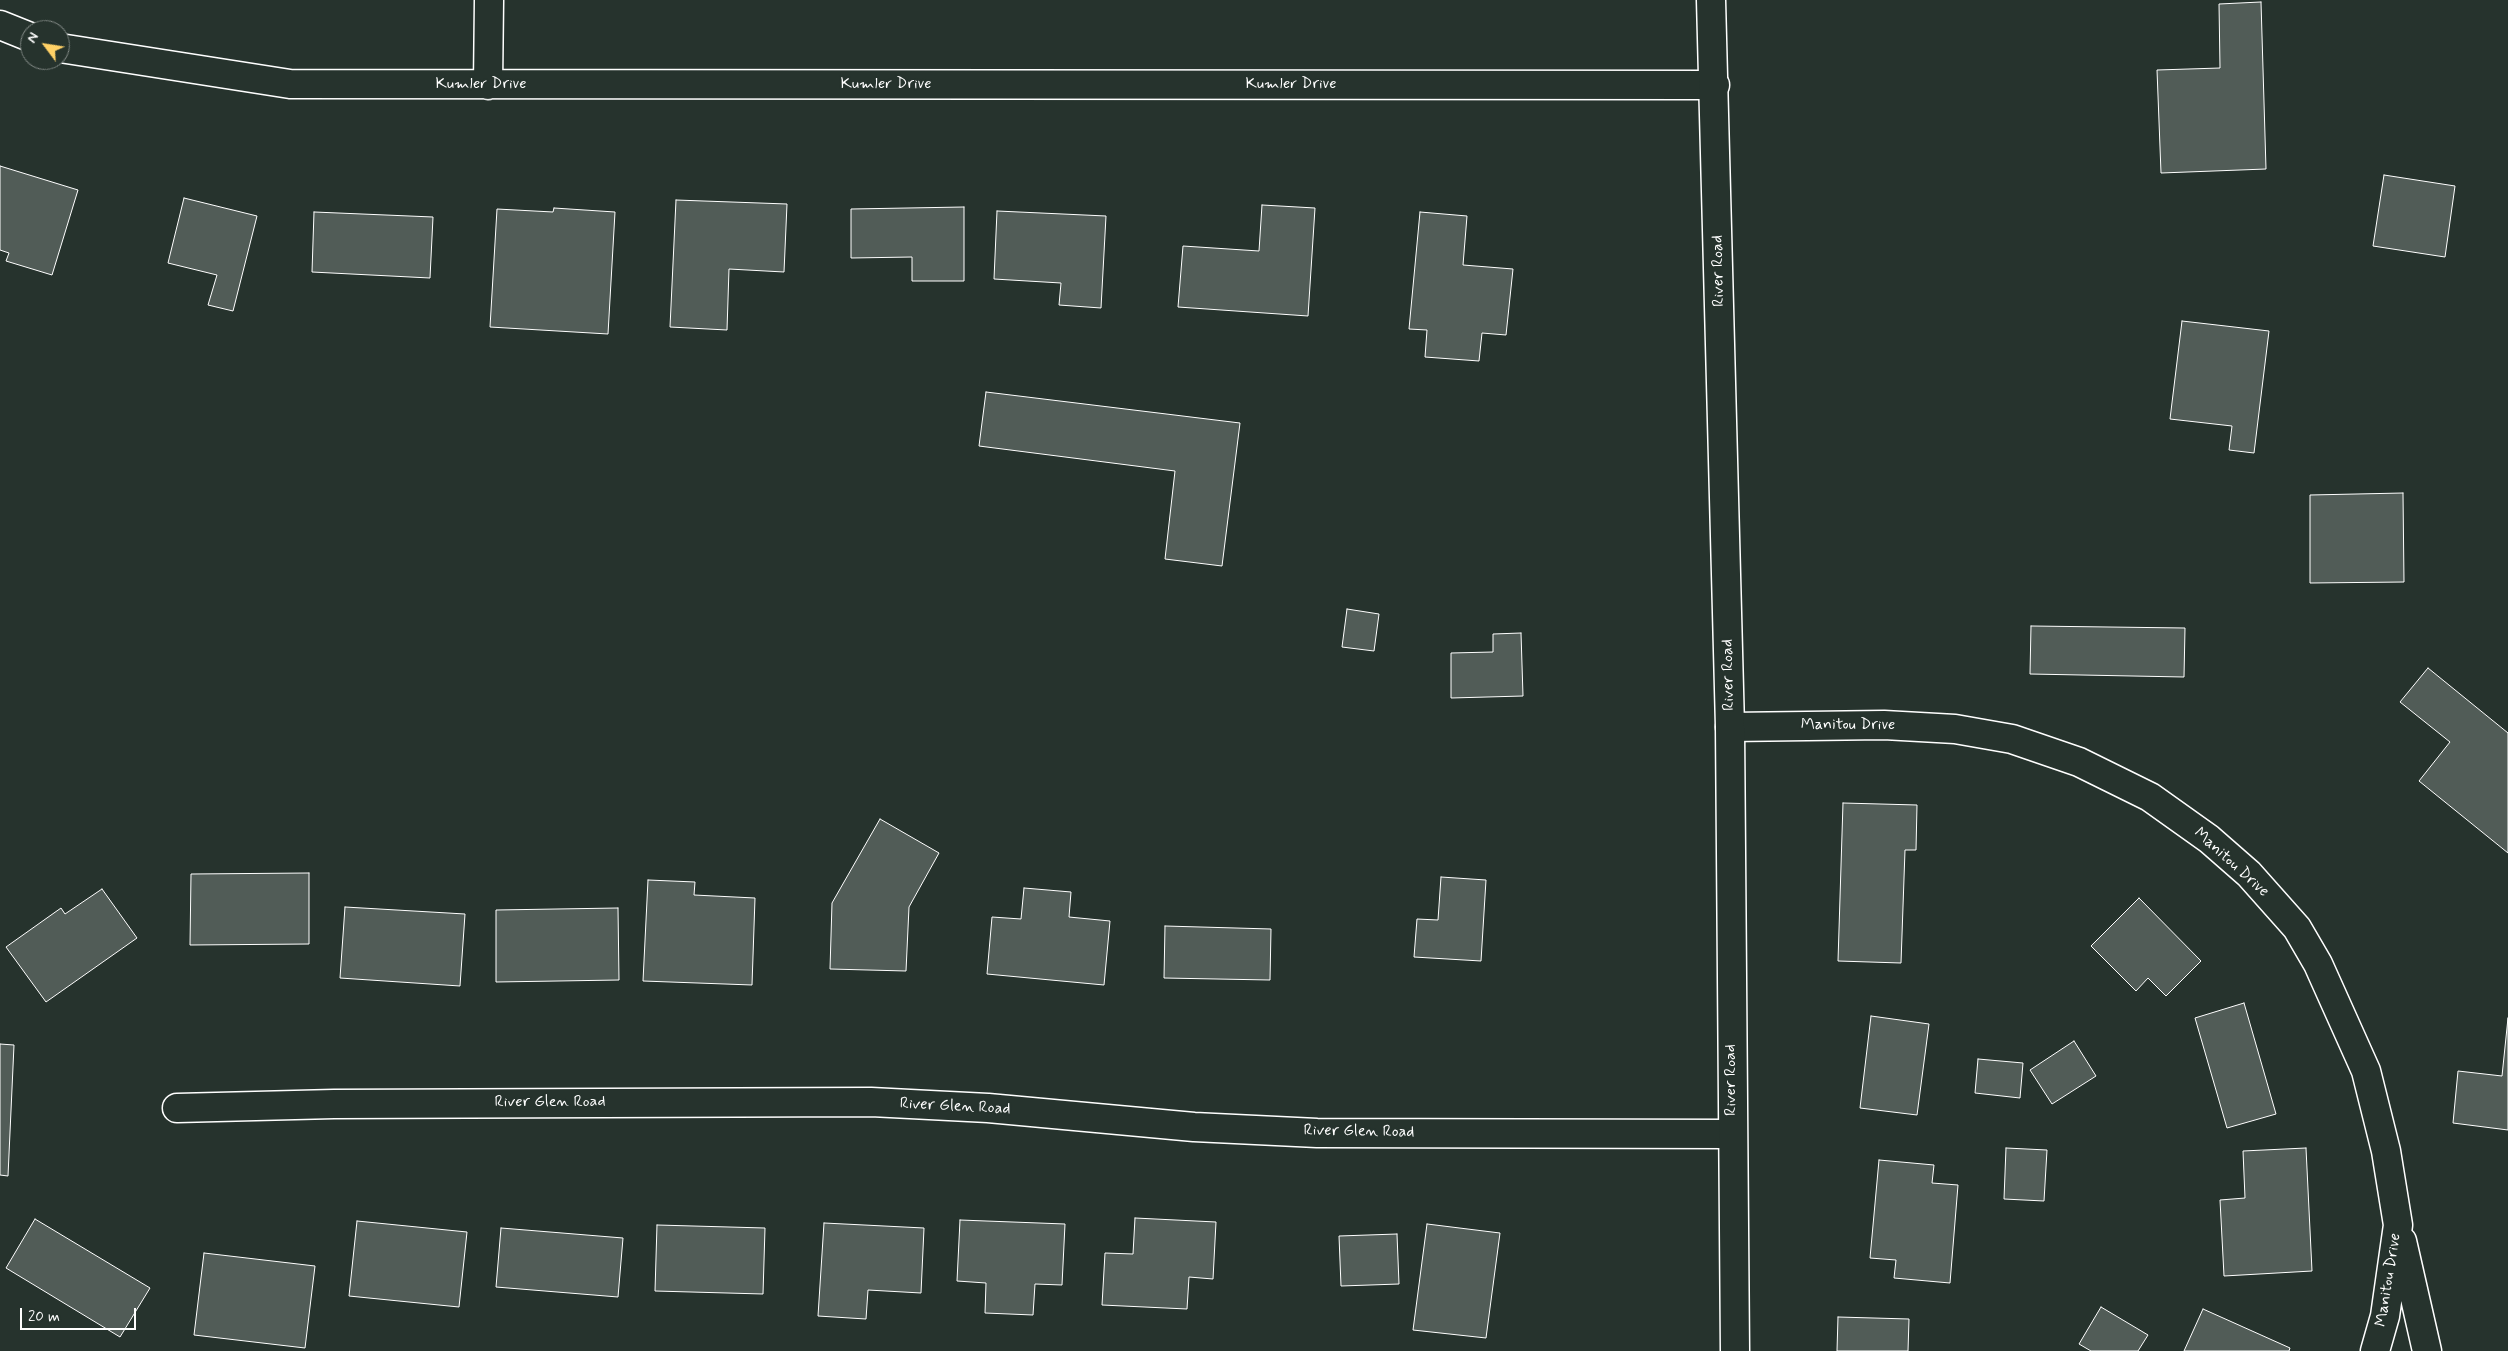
<!DOCTYPE html>
<style>
body{margin:0}
#map{position:relative;width:2508px;height:1351px;overflow:hidden;background:#26332d;font-family:Mynerve,sans-serif}
canvas{display:block}
.north{position:absolute;left:20px;top:20px;width:50px;height:50px;box-sizing:border-box;background:#26332d;border:1px solid #7d8581;border-radius:50%;rotate:301deg;font-size:14px;font-weight:700;line-height:20px;text-align:center;color:#fff}
.north::after{content:'';display:block;margin:auto;width:18px;height:22px;background:#ffd166;clip-path:polygon(50% 0,100% 100%,50% 72%,0 100%)}
.scale{position:absolute;left:20px;top:1308px;width:116px;height:22px;box-sizing:border-box;border:2px solid #fff;border-top:0;padding-left:6px;font-size:15px;line-height:18px;white-space:nowrap;color:#fff;-webkit-text-stroke:4px #26332d;paint-order:stroke}
</style>
<div id="map">
<canvas width="2508" height="1351"></canvas>
<div class="north">N</div>
<div class="scale">20 m</div>
</div>
<script>
const c = document.querySelector('canvas').getContext('2d');
c.lineJoin = 'round';
function fill(path, color) {
  c.fillStyle = color;
  c.fill(path, 'evenodd');
}
function shape(rows) {
  const path = new Path2D();
  for (const r of rows) {
    path.moveTo(r[0], r[1]);
    for (let i = 2; i < r.length; i += 2) path.lineTo(r[i], r[i + 1]);
  }
  return path;
}
function trace(path, color, width, dash) {
  c.strokeStyle = color;
  c.lineWidth = width;
  c.lineCap = dash ? 'butt' : 'round';
  c.setLineDash(dash || []);
  c.stroke(path);
}
function label(font, color, halo, rows, align = 'center') {
  c.font = font + ' Mynerve,sans-serif';
  c.lineWidth = 4;
  c.setLineDash([]);
  c.textBaseline = 'middle';
  c.strokeStyle = halo;
  c.fillStyle = color;
  for (const [text, x, y, turn = 0] of rows) {
    c.save();
    c.translate(x, y);
    c.rotate((+turn || 0) * Math.PI / 180);
    c.textAlign = isNaN(turn) ? turn : align;
    if (halo) c.strokeText(text, 0, 0);
    c.fillText(text, 0, 0);
    c.restore();
  }
}
const building = shape([
 [2261,2,2266,169,2161,173,2157,70,2220,68,2219,4,2261,2],
 [0,166,78,190,52,275,6,261,9,253,0,250,0,166],
 [2384,175,2455,186,2445,257,2373,246,2384,175],
 [184,198,257,216,233,311,208,305,217,275,168,263,184,198],
 [676,200,787,204,784,272,729,269,727,330,670,327,676,200],
 [1262,205,1315,208,1308,316,1178,307,1183,246,1259,251,1262,205],
 [964,207,964,281,912,281,912,257,851,258,851,209,964,207],
 [554,208,615,212,608,334,490,327,497,209,553,212,554,208],
 [997,211,1106,216,1101,308,1059,305,1061,283,994,279,997,211],
 [314,212,433,217,430,278,312,272,314,212],
 [1420,212,1467,216,1463,265,1513,269,1506,335,1482,333,1479,361,1425,357,1427,330,1409,329,1420,212],
 [2182,321,2269,331,2254,453,2229,450,2232,426,2170,419,2182,321],
 [986,392,1240,423,1222,566,1165,559,1175,471,979,446,986,392],
 [2403,493,2404,582,2310,583,2310,495,2403,493],
 [1347,609,1379,614,1374,651,1342,647,1347,609],
 [2031,626,2185,628,2184,677,2030,674,2031,626],
 [1521,633,1523,696,1451,698,1451,653,1493,652,1493,634,1521,633],
 [2428,668,2508,733,2508,853,2419,781,2450,742,2400,702,2428,668],
 [1843,803,1917,805,1916,850,1905,850,1901,963,1838,961,1843,803],
 [880,819,939,853,909,907,906,971,830,969,832,903,880,819],
 [309,873,309,944,190,945,191,874,309,873],
 [1441,877,1486,880,1481,961,1414,957,1417,919,1438,920,1441,877],
 [648,880,695,882,694,895,755,898,752,985,643,981,648,880],
 [1024,888,1071,892,1069,917,1110,921,1104,985,987,974,992,917,1021,919,1024,888],
 [102,889,137,938,46,1002,6,947,61,908,65,914,102,889],
 [2139,898,2201,961,2166,996,2148,978,2136,991,2091,946,2139,898],
 [345,907,465,914,460,986,340,978,345,907],
 [618,908,619,980,496,982,496,910,618,908],
 [1165,926,1271,929,1270,980,1164,978,1165,926],
 [2244,1003,2276,1114,2227,1128,2195,1018,2244,1003],
 [1871,1016,1929,1024,1917,1115,1860,1108,1871,1016],
 [2508,1018,2508,1130,2453,1123,2458,1071,2502,1076,2508,1018],
 [2074,1041,2096,1076,2052,1104,2030,1070,2074,1041],
 [0,1044,14,1045,8,1176,0,1175,0,1044],
 [1978,1059,2023,1063,2020,1098,1975,1093,1978,1059],
 [2006,1148,2047,1150,2044,1201,2004,1199,2006,1148],
 [2306,1148,2312,1271,2224,1276,2220,1200,2245,1198,2243,1151,2306,1148],
 [1879,1160,1934,1165,1932,1183,1958,1185,1950,1283,1894,1278,1896,1260,1870,1258,1879,1160],
 [1135,1218,1216,1222,1213,1279,1189,1277,1187,1309,1102,1305,1105,1253,1133,1254,1135,1218],
 [35,1219,150,1288,120,1337,6,1268,35,1219],
 [960,1220,1065,1224,1062,1285,1035,1284,1033,1315,985,1313,986,1283,957,1281,960,1220],
 [357,1221,467,1232,459,1307,349,1296,357,1221],
 [824,1223,924,1228,921,1293,868,1290,866,1319,818,1316,824,1223],
 [1427,1224,1500,1233,1486,1338,1413,1330,1427,1224],
 [657,1225,765,1228,763,1294,655,1291,657,1225],
 [501,1228,623,1238,618,1297,496,1287,501,1228],
 [1397,1234,1399,1284,1341,1286,1339,1236,1397,1234],
 [204,1253,315,1266,305,1348,194,1335,204,1253],
 [2101,1307,2148,1335,2138,1351,2091,1351,2079,1344,2101,1307],
 [2203,1309,2290,1348,2289,1351,2184,1351,2203,1309],
 [1838,1317,1909,1319,1908,1351,1837,1351,1838,1317]
]);
fill(building, '#515c57');
trace(building, '#fff', 1);
const minor = shape([
 [0,25,30,37],
 [60,48,290,84,1715,85],
 [488,85,489,0],
 [1730,727,1884,725,1955,729,2012,739,2079,762,2150,797,2209,839,2249,874,2297,928,2318,964,2366,1071,2386,1151,2398,1225,2385,1316,2375,1351],
 [177,1108,334,1104,871,1102,988,1108,1194,1127,1317,1133,1732,1134],
 [2402,1241,2427,1351]
]);
const tertiary = shape([
 [1711,0,1730,727,1735,1351]
]);
trace(minor, '#fff', 31);
trace(tertiary, '#fff', 31);
trace(minor, '#26332d', 28);
trace(tertiary, '#26332d', 28);
label('16px', '#fff', '#26332d', [
 ["Kumler Drive",481,85],
 ["Kumler Drive",886,85],
 ["Kumler Drive",1291,85],
 ["River Road",1719,271,-91],
 ["River Road",1729,675,-91],
 ["Manitou Drive",1848,726],
 ["Manitou Drive",2231,863,42],
 ["River Road",1732,1080,-90],
 ["River Glen Road",550,1103],
 ["River Glen Road",955,1107,3],
 ["River Glen Road",1359,1132,1],
 ["Manitou Drive",2389,1280,-81]
]);
</script>
